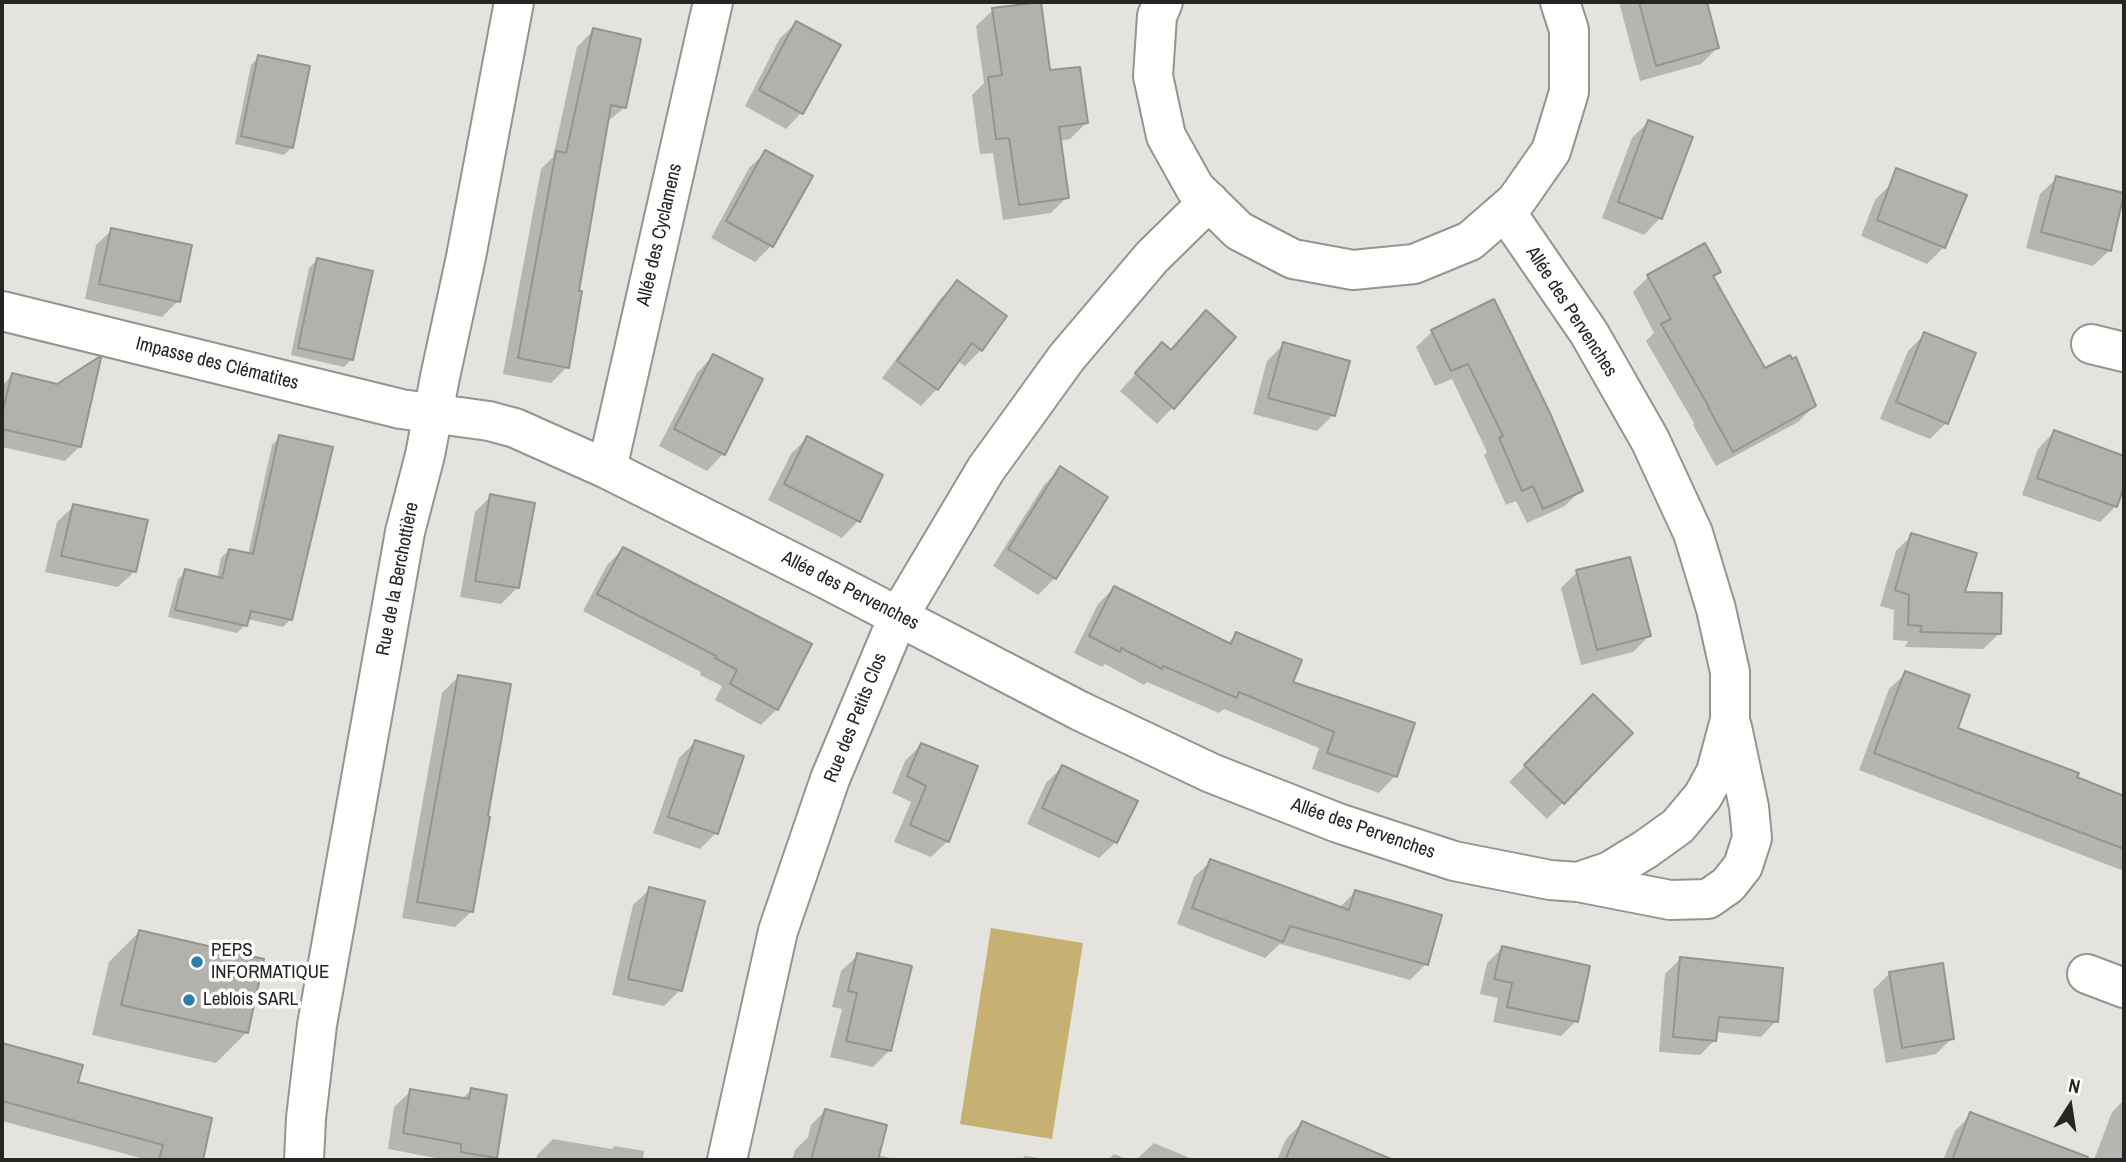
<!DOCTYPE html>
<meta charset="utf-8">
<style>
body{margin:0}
#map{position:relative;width:2126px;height:1162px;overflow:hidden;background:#e5e3de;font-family:"Archivo Narrow",sans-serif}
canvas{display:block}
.frame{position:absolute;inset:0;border:4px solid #262523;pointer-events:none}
.north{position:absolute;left:2035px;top:1071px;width:70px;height:70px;-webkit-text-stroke:5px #fff;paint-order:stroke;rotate:12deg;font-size:19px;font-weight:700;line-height:28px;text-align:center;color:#262523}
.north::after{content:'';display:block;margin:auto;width:24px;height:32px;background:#262523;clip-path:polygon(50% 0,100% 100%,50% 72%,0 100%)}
</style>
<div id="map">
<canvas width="2126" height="1162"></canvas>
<div class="frame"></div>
<div class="north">N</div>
</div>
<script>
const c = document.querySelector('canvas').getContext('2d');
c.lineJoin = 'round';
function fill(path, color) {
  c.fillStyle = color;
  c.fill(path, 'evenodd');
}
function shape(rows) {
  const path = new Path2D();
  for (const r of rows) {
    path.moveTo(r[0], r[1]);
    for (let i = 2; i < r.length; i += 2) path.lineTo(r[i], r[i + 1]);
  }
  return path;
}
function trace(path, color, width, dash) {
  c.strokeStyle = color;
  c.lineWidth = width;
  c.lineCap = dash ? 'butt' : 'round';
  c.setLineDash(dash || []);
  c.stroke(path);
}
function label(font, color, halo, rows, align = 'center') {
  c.font = font + ' "Archivo Narrow",sans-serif';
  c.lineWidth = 7;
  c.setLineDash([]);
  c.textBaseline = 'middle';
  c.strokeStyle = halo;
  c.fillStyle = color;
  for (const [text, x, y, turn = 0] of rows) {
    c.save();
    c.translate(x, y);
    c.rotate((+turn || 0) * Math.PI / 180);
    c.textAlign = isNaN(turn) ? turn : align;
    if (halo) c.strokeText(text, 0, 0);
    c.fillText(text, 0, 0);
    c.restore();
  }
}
fill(shape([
 [991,928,1083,943,1052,1139,960,1124]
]), '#c7b172');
fill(shape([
 [1619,2,1705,2,1717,48,1701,64,1640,81],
 [993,10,1048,72,1086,123,1070,139,1060,141,1067,197,1051,213,1003,220,993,153,980,154,972,95,984,83,976,26],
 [796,23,838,45,801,113,786,129,745,106,780,38],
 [594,30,625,107,606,123,577,292,567,367,551,383,503,374,541,169,553,157,577,47],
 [259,57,292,147,284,155,235,144,251,65],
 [1648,122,1660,218,1644,235,1602,218,1632,138],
 [766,152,771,246,755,262,711,238,749,168],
 [2057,178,2124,195,2110,250,2093,266,2026,248,2040,194],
 [1892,183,1944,247,1927,264,1861,236,1875,200],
 [112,230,178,301,162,317,85,299,96,245],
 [317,260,352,359,344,367,291,355,309,268],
 [1719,272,1712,279,1765,371,1814,406,1798,422,1716,466,1693,425,1694,423,1646,341,1654,333,1633,292,1649,276],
 [957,282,981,350,965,366,957,361,937,389,921,406,882,378,941,298],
 [1493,301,1581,490,1565,506,1527,523,1516,501,1506,505,1484,455,1487,452,1452,379,1435,386,1416,347,1432,332],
 [1190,329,1173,407,1157,424,1120,391,1162,345,1170,351],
 [1925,334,1946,423,1930,439,1880,419,1908,351],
 [1284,344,1333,415,1317,431,1253,414,1267,361],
 [713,356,761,380,723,454,707,471,659,446,697,373],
 [12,375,80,446,65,461,2,447,2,386],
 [2054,432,2124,458,2124,482,2116,506,2100,522,2022,495,2038,449],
 [280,437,291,619,283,627,247,619,245,625,237,633,168,617,178,579,186,571,217,578,221,558,229,550,248,555,272,445],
 [807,438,881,476,858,521,842,538,768,500,791,454],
 [1060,469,1106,497,1055,578,1038,595,993,566,1044,485],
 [491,496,517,588,501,604,460,597,475,512],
 [74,506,135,571,118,587,45,572,57,522],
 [1912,535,1999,634,1983,649,1905,647,1908,641,1893,640,1894,610,1880,606,1896,551],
 [623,549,777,709,761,725,715,700,722,686,700,675,701,672,583,611,607,565],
 [1577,572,1649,636,1633,652,1581,665,1561,588],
 [1114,588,1227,644,1237,634,1395,776,1379,793,1312,769,1319,748,1224,709,1219,713,1147,682,1144,685,1105,664,1102,667,1074,653,1098,604],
 [1906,673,1955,729,2124,798,2124,871,1859,770,1889,689],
 [458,677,472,911,455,927,402,918,442,693],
 [1593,697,1631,733,1547,819,1509,782],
 [695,742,716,833,700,849,653,833,679,758],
 [921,745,948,841,931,857,894,842,911,802,892,793,905,761],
 [1062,767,1116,842,1099,858,1027,824,1046,783],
 [1211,861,1339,908,1355,892,1426,964,1410,980,1280,944,1265,958,1177,924,1194,877],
 [650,889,680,990,664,1006,612,995,633,905],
 [139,932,262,960,246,1033,216,1063,92,1035,109,962],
 [1502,948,1576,1021,1561,1036,1493,1022,1498,998,1480,994,1487,963],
 [858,955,890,1050,873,1067,830,1057,842,1009,832,1007,841,971],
 [1680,959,1776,1021,1761,1037,1716,1032,1715,1040,1700,1055,1659,1052,1665,974],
 [1890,973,1952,1038,1936,1054,1886,1063,1873,990],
 [2,1045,81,1066,76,1083,210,1119,202,1160,148,1160,2,1121],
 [471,1090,495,1157,492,1160,446,1160,388,1149,394,1107,411,1091,462,1099],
 [2124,1100,2124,1160,2094,1160,2112,1112],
 [825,1111,878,1155,898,1160,792,1160,795,1150,808,1137,811,1125],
 [1971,1115,2049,1144,2043,1160,1943,1160,1955,1131],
 [1302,1123,1354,1145,1348,1160,1277,1160,1286,1139],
 [553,1139,612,1149,615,1146,644,1151,643,1160,536,1160,537,1155],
 [1154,1143,1192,1159,1136,1160],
 [1114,1154,1129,1160,1108,1160],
 [1025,1156,1054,1160,1021,1160]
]), '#0003');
const building = shape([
 [1041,2,1050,70,1080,67,1088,123,1059,127,1069,198,1019,205,1009,138,996,139,988,77,1002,75,992,8,1041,2],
 [1639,2,1707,2,1719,48,1656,66,1639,2],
 [796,21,841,45,803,114,759,90,796,21],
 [593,28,641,39,626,108,611,105,579,291,582,291,569,368,518,358,556,151,566,153,593,28],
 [258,55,310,66,293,148,241,136,258,55],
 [1648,120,1693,137,1662,219,1618,202,1648,120],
 [765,150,813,176,773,247,726,221,765,150],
 [1896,168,1967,195,1945,248,1877,220,1896,168],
 [2056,176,2124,193,2111,251,2041,232,2056,176],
 [111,228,192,245,180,302,99,284,111,228],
 [1705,243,1721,272,1713,276,1765,368,1790,355,1792,359,1796,357,1816,406,1733,452,1708,407,1709,407,1661,324,1671,319,1647,275,1705,243],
 [317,258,373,271,353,360,298,348,317,258],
 [957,280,1007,316,982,351,972,343,938,390,897,361,957,280],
 [1494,299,1550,413,1583,491,1543,509,1533,486,1522,491,1499,438,1503,436,1468,364,1451,371,1431,330,1494,299],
 [1206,310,1236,337,1174,409,1135,373,1162,342,1171,350,1206,310],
 [1924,332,1976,353,1948,424,1896,402,1924,332],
 [1283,342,1350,361,1335,416,1268,398,1283,342],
 [713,354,763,379,725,455,674,429,713,354],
 [99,357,101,358,81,447,2,429,2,414,12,373,57,384,99,357],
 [2054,430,2124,456,2124,487,2117,507,2037,478,2054,430],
 [279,435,333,447,292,620,251,611,247,626,175,610,185,569,222,578,229,549,253,554,279,435],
 [807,436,883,475,860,522,784,484,807,436],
 [1060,466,1108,497,1056,579,1008,549,1060,466],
 [490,494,535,503,519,588,475,581,490,494],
 [73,504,148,520,136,572,61,556,73,504],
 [1911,533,1977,553,1965,592,2002,593,2001,634,1920,632,1922,626,1908,625,1909,595,1895,590,1911,533],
 [623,547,812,644,778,710,730,684,737,670,715,658,716,656,597,594,623,547],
 [1630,557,1651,636,1597,650,1576,570,1630,557],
 [1114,586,1231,644,1236,632,1302,660,1293,682,1415,723,1397,777,1327,753,1334,732,1239,692,1237,698,1163,666,1162,669,1121,648,1120,652,1089,636,1114,586],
 [1905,671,1970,695,1958,728,2079,773,2077,777,2124,796,2124,849,1874,753,1905,671],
 [458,675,511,684,488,816,490,817,473,912,417,902,458,675],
 [1593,694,1633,733,1564,804,1524,765,1593,694],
 [695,740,744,756,718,834,668,817,695,740],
 [921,743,978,766,949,842,910,825,926,786,907,776,921,743],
 [1062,765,1138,801,1117,843,1042,808,1062,765],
 [1210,859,1349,910,1355,890,1442,915,1428,965,1290,926,1283,942,1192,908,1210,859],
 [649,887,705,901,682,991,628,979,649,887],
 [139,930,264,959,248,1033,121,1005,139,930],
 [1502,946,1590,966,1578,1022,1507,1007,1512,983,1494,979,1502,946],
 [857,953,912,966,891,1051,846,1041,857,993,848,991,857,953],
 [1680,957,1783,968,1778,1022,1719,1017,1716,1041,1673,1037,1680,957],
 [1943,963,1954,1039,1902,1048,1889,972,1943,963],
 [2,1043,83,1065,78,1082,212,1118,203,1160,159,1160,163,1145,2,1101,2,1043],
 [471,1088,507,1095,497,1158,461,1152,461,1144,403,1133,410,1089,469,1099,471,1088],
 [825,1109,887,1125,878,1160,811,1160,825,1109],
 [1970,1112,2088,1157,2087,1160,1952,1160,1970,1112],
 [1302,1121,1393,1160,1285,1160,1302,1121]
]);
fill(building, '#b3b1ac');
trace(building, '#95948f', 2);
const minor = shape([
 [1163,2,1157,16,1153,76,1166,136,1195,188,1239,231,1293,259,1353,270,1414,264,1470,241,1516,201,1551,151,1569,92,1569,30,1560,2],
 [2,311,401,409,489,421,515,428,607,469,828,580,1080,711,1211,773,1338,823,1454,861,1550,880,1578,882,1610,871,1646,849,1678,826,1703,796,1716,772,1730,720,1730,672,1716,609,1693,533,1650,440,1589,333,1506,212],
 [2091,344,2124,352],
 [607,469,713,2],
 [1578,882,1670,900,1708,899,1728,885,1743,866,1752,838,1749,807,1732,727],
 [2087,974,2124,988],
 [304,1160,306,1118,317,1025,405,532,425,455,440,377,466,257,514,2],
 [727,1160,778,931,830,779,898,617,986,469,1067,357,1152,257,1209,201]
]);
trace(minor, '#969490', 42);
trace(minor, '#fff', 38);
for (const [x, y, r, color] of [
 [197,962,7,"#2e7dae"],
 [189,1000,7,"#2e7dae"]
]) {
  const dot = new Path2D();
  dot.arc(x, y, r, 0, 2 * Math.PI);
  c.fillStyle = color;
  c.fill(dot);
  trace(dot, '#fff', 2.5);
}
label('19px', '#262523', '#fff', [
 ["Allée des Cyclamens",660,235,-77],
 ["Allée des Pervenches",1571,312,57],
 ["Impasse des Clématites",217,364,14],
 ["Rue de la Berchottière",398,579,-79],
 ["Allée des Pervenches",850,591,27],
 ["Rue des Petits Clos",856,718,-68],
 ["Allée des Pervenches",1363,829,19]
]);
label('19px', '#262523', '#fff', [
 ["PEPS",211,951],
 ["INFORMATIQUE",211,973],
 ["Leblois SARL",203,1000]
], 'left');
</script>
